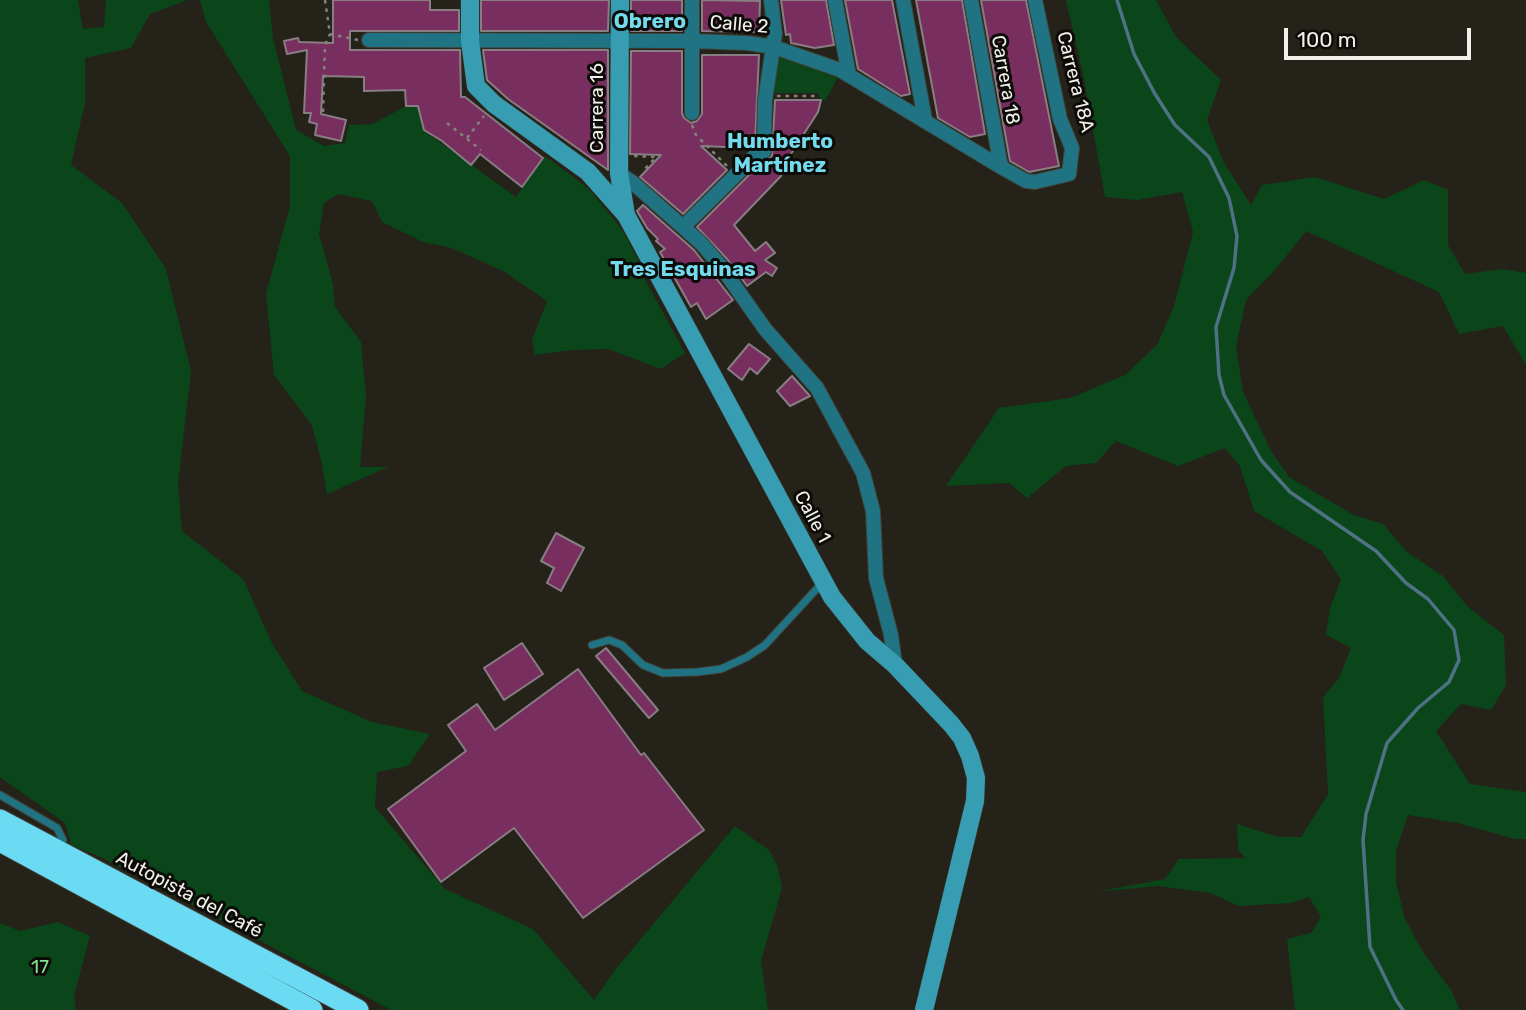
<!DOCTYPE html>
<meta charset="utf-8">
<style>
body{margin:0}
#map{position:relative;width:1526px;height:1010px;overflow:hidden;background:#242219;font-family:Rubik,sans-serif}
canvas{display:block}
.scale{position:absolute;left:1284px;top:28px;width:187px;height:32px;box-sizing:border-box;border:4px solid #f1f0ea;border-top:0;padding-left:9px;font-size:21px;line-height:24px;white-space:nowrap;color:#f1f0ea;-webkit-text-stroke:5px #0c0b08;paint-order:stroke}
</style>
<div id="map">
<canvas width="1526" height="1010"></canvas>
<div class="scale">100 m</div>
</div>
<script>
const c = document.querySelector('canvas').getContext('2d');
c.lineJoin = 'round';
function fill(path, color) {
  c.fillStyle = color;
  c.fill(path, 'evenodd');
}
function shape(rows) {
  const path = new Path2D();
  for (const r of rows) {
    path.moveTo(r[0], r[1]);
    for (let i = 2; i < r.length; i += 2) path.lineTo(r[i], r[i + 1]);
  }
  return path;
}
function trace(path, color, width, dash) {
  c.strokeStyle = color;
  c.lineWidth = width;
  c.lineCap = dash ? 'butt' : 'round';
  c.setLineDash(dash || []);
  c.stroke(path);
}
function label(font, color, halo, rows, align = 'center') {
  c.font = font + ' Rubik,sans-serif';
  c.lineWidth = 6;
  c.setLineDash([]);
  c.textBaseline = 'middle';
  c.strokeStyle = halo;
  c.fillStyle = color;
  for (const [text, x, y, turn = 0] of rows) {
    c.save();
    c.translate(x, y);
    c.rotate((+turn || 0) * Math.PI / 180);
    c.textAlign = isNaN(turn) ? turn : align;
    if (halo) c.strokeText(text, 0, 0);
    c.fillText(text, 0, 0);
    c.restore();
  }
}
fill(shape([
 [0,0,78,0,83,29,104,27,106,0,187,0,150,14,131,48,85,58,85,103,71,165,122,203,166,269,191,371,178,485,182,531,243,579,272,643,302,691,372,722,430,734,408,766,377,772,375,807,445,889,533,929,594,1000,615,970,735,826,769,850,777,865,782,888,761,961,768,1010,391,1010,105,859,71,845,65,823,0,777],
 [200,0,269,0,273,38,296,130,324,146,345,143,349,125,373,124,406,106,418,106,423,130,516,197,545,156,568,173,590,190,623,231,644,271,642,274,685,353,661,369,608,349,571,350,535,355,532,340,547,301,505,272,452,248,423,242,382,222,372,201,338,194,324,203,319,234,333,284,335,307,361,342,366,396,360,467,388,467,327,494,321,460,312,425,274,375,266,294,290,206,290,156,206,22],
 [1066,0,1156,0,1176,37,1221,80,1207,120,1223,161,1251,205,1262,185,1315,177,1384,199,1424,180,1448,190,1448,245,1465,274,1503,269,1526,273,1526,365,1503,326,1459,334,1439,292,1306,231,1275,270,1246,300,1236,347,1243,392,1271,451,1289,477,1354,515,1383,524,1407,552,1443,576,1468,607,1504,635,1506,685,1491,710,1461,704,1436,731,1470,784,1526,792,1526,839,1515,839,1458,823,1408,815,1396,851,1396,883,1405,919,1423,952,1451,990,1460,1010,1295,1010,1287,939,1311,933,1321,917,1309,897,1291,903,1239,906,1210,893,1158,886,1095,892,1165,879,1179,859,1246,858,1238,850,1237,824,1278,837,1301,837,1328,794,1323,697,1339,678,1351,648,1326,635,1330,608,1341,579,1322,551,1254,511,1240,466,1225,448,1178,466,1116,441,1096,463,1066,466,1027,498,1009,483,946,486,999,408,1070,398,1125,375,1157,345,1174,306,1193,232,1182,192,1137,200,1105,197,1083,74],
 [779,57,839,75,825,101,821,100,818,93,774,93,775,66],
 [58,922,90,936,74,995,76,1010,0,1010,0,923,20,931]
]), '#0a461a');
trace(shape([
 [1117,0,1134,54,1155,94,1175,125,1209,157,1229,198,1237,236,1234,268,1216,327,1219,375,1224,395,1261,460,1290,492,1376,551,1406,583,1428,599,1454,630,1459,660,1449,682,1418,708,1387,743,1366,814,1363,840,1370,947,1396,1000,1403,1010]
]), '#4e7184', 3.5);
const building = shape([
 [333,0,430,0,430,10,459,10,459,31,350,31,350,50,460,50,461,97,465,97,543,158,522,187,480,154,471,165,442,141,424,130,418,106,406,106,405,90,364,91,364,77,323,76,321,114,346,120,341,141,315,135,317,124,309,122,311,113,304,113,307,50,287,54,284,41,298,38,299,42,333,43,333,0],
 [481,0,609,0,608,31,481,31,481,0],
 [631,0,682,0,682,31,631,31,631,0],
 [702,0,760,1,759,32,702,31,702,0],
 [781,0,826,0,834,45,815,48,791,43,790,34,786,35,781,0],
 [845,0,892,0,910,94,901,96,858,69,845,0],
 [916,0,962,0,985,134,970,137,938,118,916,0],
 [981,0,1026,0,1059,166,1029,172,1010,161,981,0],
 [483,50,608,50,608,170,508,99,487,80,483,50],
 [631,51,682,51,682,113,684,118,691,123,697,121,702,114,702,55,759,55,755,144,750,148,701,146,727,170,683,214,640,177,661,155,630,154,631,51],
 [775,100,821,100,818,112,789,157,781,176,734,225,755,251,766,242,775,253,765,260,777,268,772,276,766,272,747,286,727,259,697,227,763,161,772,156,775,100],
 [643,205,694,250,733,300,706,319,697,303,691,307,660,252,665,249,656,241,658,239,647,228,637,211,643,205],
 [749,344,770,359,757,374,750,368,742,380,728,369,749,344],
 [792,376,810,396,790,406,777,391,792,376],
 [556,533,584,548,561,591,547,583,554,568,541,561,556,533],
 [522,643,543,674,504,700,484,668,522,643],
 [606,648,658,710,649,718,596,656,606,648],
 [578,669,641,755,644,753,704,830,583,918,514,828,441,882,388,809,466,751,448,725,477,704,495,730,578,669]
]);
fill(building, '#782f5f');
trace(building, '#887d83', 2);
const lane = shape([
 [592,645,609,640,622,645,643,665,663,673,697,672,721,669,747,657,765,645,823,582],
 [0,795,57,828,63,840,59,848]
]);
const street = shape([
 [835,0,849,75],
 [903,0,925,120],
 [971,0,1001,167],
 [369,40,692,41,747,43,774,47,840,70,1001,167,1026,181,1035,182,1069,174,1072,148,1060,119,1035,0],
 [692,113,692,0],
 [619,173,632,182,701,243,720,265,765,329,817,388,863,473,873,511,876,578,891,635,895,665],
 [684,226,758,153,764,151,765,100,775,34,771,0]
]);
const secondary = shape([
 [470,0,470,41,476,86,494,104,588,172,626,215,832,597,867,641,895,665,951,724,962,738,970,756,976,778,975,801,924,1010],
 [620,0,619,173,626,215]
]);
const highway = shape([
 [0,820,358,1010],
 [0,841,312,1010]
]);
trace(lane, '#413f36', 9);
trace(street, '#413f36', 16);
trace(secondary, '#413f36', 19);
trace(highway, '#413f36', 23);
trace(shape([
 [325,0,330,34,358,40],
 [777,96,816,96],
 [323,112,325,45,330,34],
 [447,123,481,150],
 [692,125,696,135,728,167],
 [467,138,484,116],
 [634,156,656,157,642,172]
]), '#84827b', 2.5, [3.5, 5]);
trace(lane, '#1f7383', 7);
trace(street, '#1f7383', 14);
trace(secondary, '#369db2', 18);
trace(highway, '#6bdbf3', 21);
label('19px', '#f1f0ea', '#0c0b08', [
 ["Calle 2",739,25,5],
 ["Carrera 18",1005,80,80],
 ["Carrera 18A",1075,82,76],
 ["Carrera 16",598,108,-90],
 ["Calle 1",812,517,62],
 ["Autopista del Café",189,895,28]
]);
label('19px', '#82e491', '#0c0b08', [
 ["17",40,968]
]);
label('bold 21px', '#74dbef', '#0c0b08', [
 ["Obrero",650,22],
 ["Humberto",780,142],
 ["Martínez",780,166],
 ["Tres Esquinas",683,270]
]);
</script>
